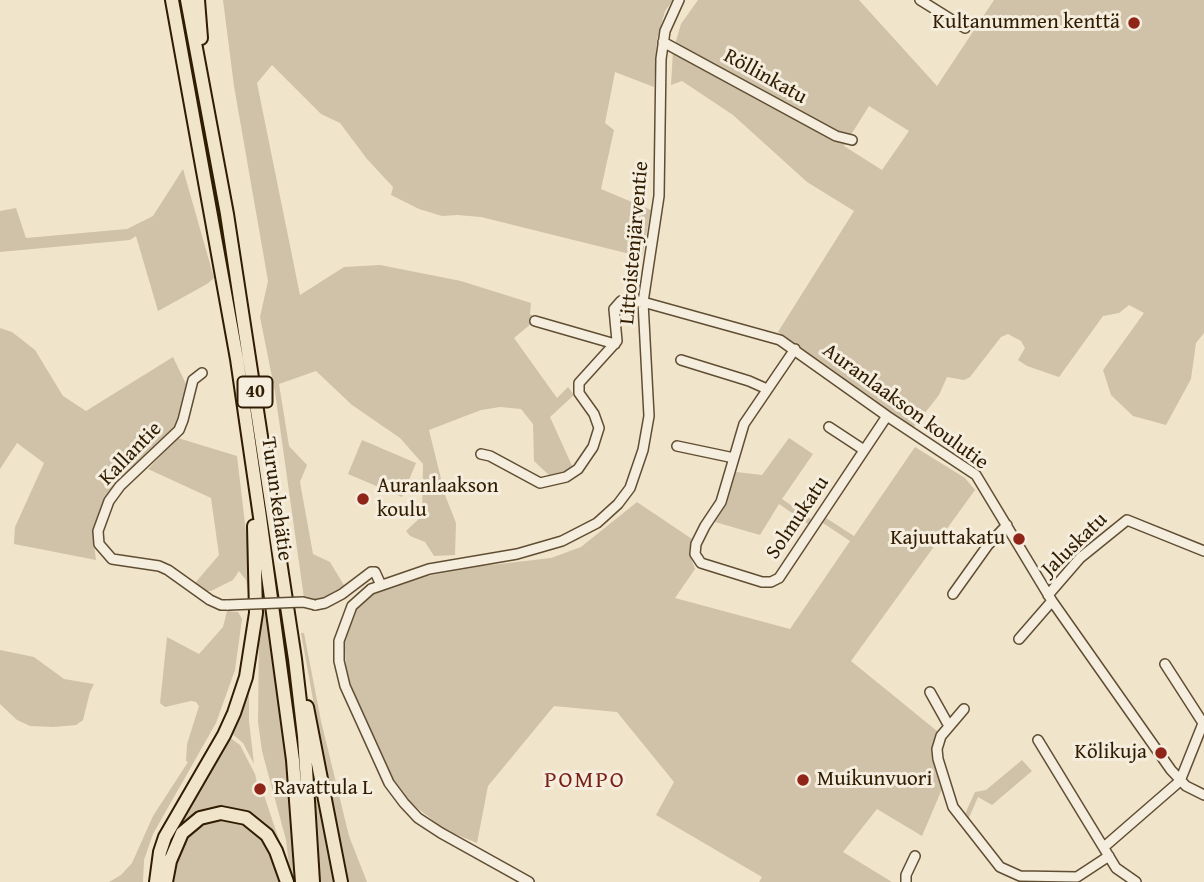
<!DOCTYPE html>
<meta charset="utf-8">
<style>
body{margin:0}
canvas{display:block;background:#f0e4cb}
</style>
<canvas width="1204" height="882"></canvas>
<script>
const c = document.querySelector('canvas').getContext('2d');
c.lineJoin = 'round';
function fill(path, color) {
  c.fillStyle = color;
  c.fill(path, 'evenodd');
}
function shape(rows) {
  const path = new Path2D();
  for (const r of rows) {
    path.moveTo(r[0], r[1]);
    for (let i = 2; i < r.length; i += 2) path.lineTo(r[i], r[i + 1]);
  }
  return path;
}
function trace(path, color, width, dash) {
  c.strokeStyle = color;
  c.lineWidth = width;
  c.lineCap = dash ? 'butt' : 'round';
  c.setLineDash(dash || []);
  c.stroke(path);
}
function label(font, color, halo, rows, align = 'center') {
  c.font = font + ' "Gentium Book Plus",serif';
  c.lineWidth = 6;
  c.setLineDash([]);
  c.textBaseline = 'middle';
  c.strokeStyle = halo;
  c.fillStyle = color;
  for (const [text, x, y, turn = 0] of rows) {
    c.save();
    c.translate(x, y);
    c.rotate((+turn || 0) * Math.PI / 180);
    c.textAlign = isNaN(turn) ? turn : align;
    if (halo) c.strokeText(text, 0, 0);
    c.fillText(text, 0, 0);
    c.restore();
  }
}
fill(shape([
 [223,0,673,0,665,11,657,39,654,87,615,72,605,123,614,130,601,189,651,210,642,257,481,217,457,215,442,216,419,209,391,195,393,187,367,159,340,123,321,114,272,65,257,83,300,295,344,267,380,265,461,281,531,303,530,314,533,316,531,324,514,338,557,398,568,387,574,395,550,417,573,468,558,475,550,476,534,461,533,424,521,409,500,407,481,410,429,430,445,495,456,523,455,555,434,556,425,542,410,536,406,531,422,516,423,464,400,438,352,405,316,371,279,384,289,446,307,465,300,482,313,554,330,562,345,587,328,598,318,601,304,598,275,392,260,317,268,281,234,86],
 [698,0,859,0,937,86,994,0,1204,0,1204,333,1196,343,1191,379,1166,425,1133,416,1111,395,1103,370,1144,313,1129,305,1119,313,1103,316,1059,377,1027,366,1018,360,1025,348,1021,341,1008,334,1001,337,970,377,964,380,947,377,939,395,913,428,778,332,854,211,807,182,733,115,682,81,671,85,673,51,681,24],
 [869,106,909,131,882,170,844,146],
 [183,169,214,278,207,284,158,311,136,236,130,240,0,252,0,211,16,208,26,238,127,229,153,216],
 [0,328,12,332,35,350,63,396,86,411,173,357,186,384,175,426,165,440,113,490,95,523,93,537,96,560,14,544,15,527,44,463,17,443,0,469],
 [178,438,237,456,254,600,249,599,246,580,239,571,233,580,211,591,207,591,195,583,219,555,211,498,148,469],
 [789,438,813,454,782,499,811,519,808,524,779,504,760,535,715,522,727,503,736,472,762,475],
 [362,440,416,463,402,497,348,474],
 [915,447,965,478,975,490,851,661,937,731,934,748,942,789,922,836,877,809,843,852,892,882,759,882,762,877,656,815,674,782,617,712,554,706,488,786,477,843,445,830,406,799,394,781,350,684,346,668,344,635,357,606,368,595,395,586,400,581,482,566,551,558,581,547,637,502,692,539,689,553,695,569,675,598,790,629,850,541,823,523,826,518,854,536],
 [260,548,282,708,293,817,295,882,291,882,286,840,262,751,258,722],
 [227,611,238,612,242,619,235,670,216,723,153,834,144,860,143,882,109,882,121,875,132,863,153,816,188,762,186,761,187,744,199,706,196,702,191,701,165,707,160,703,167,637,199,654,223,627],
 [301,633,304,633,321,721,349,836,367,882,346,882],
 [0,650,34,657,64,679,94,684,90,692,83,720,76,725,53,727,30,726,17,720,0,704],
 [249,678,249,721,254,764,243,743,231,733],
 [309,732,337,882,318,882],
 [229,737,240,745,255,774,260,796,264,795,282,849,255,820,196,818,163,867,171,840,181,820],
 [1022,760,1032,771,992,805,978,797,968,820,964,816,975,792,986,790],
 [212,819,238,820,259,832,272,852,280,882,171,882,173,866,182,842,200,823]
]), '#cfc2a8');
const minor = shape([
 [920,0,965,28],
 [663,42,836,136,852,140],
 [535,321,615,344],
 [795,349,744,424,721,502,705,526,696,544,695,554,701,563,762,582,771,582,779,578,887,416],
 [681,360,749,381,767,389],
 [202,373,193,380,183,420,179,430,120,486,109,501,98,531,99,544,112,559,159,566,168,570,210,600,221,605,228,605],
 [829,427,864,450],
 [677,446,734,458],
 [481,454,490,456,540,483,566,477,578,469,593,447,599,428,594,414,579,393,579,383,617,341,614,309,621,301,643,302,780,340,887,416,976,475,1052,601,1171,770,1186,786,1204,795],
 [953,594,988,545,1007,525],
 [1048,595,1080,558,1127,520,1204,551],
 [315,605,325,603,342,594,371,572,375,572,381,585],
 [1019,639,1052,601],
 [1165,664,1203,723],
 [930,692,949,726],
 [964,709,941,736,937,749,938,759,953,807,1000,867,1020,876,1077,877,1109,856],
 [1038,740,1116,868,1136,882],
 [1104,847,1180,781,1204,721],
 [529,882,441,833,418,818,404,803,389,783,345,686,339,661,339,641,352,606,371,589,429,569,517,554,562,541,597,523,618,504,630,488,643,450,649,416,643,302,659,196,661,59,665,31,679,0],
 [906,882,906,875,915,856]
]);
const highway = shape([
 [172,0,237,359,260,517,293,760,302,882],
 [187,0,227,214,295,659,304,736,313,882],
 [198,0,201,38],
 [307,707,341,882],
 [156,882,160,852,165,837,224,735,234,713,246,677,256,613,254,526],
 [166,882,170,861,182,833,200,818,221,813,246,818,267,835,276,851,287,882]
]);
trace(minor, '#604e33', 12);
trace(highway, '#301c00', 16);
trace(minor, '#f5eddd', 9);
trace(highway, '#f0e4cb', 12);
const minorBridge = shape([
 [228,605,303,602,315,605]
]);
trace(minorBridge, '#604e33', 12, []);
trace(minorBridge, '#f5eddd', 9);
for (const [x, y, r, color] of [
 [1134,23,7,"#8f2418"],
 [363,499,7,"#8f2418"],
 [1019,539,7,"#8f2418"],
 [1161,753,7,"#8f2418"],
 [803,780,7,"#8f2418"],
 [260,789,7,"#8f2418"]
]) {
  const dot = new Path2D();
  dot.arc(x, y, r, 0, 2 * Math.PI);
  c.fillStyle = color;
  c.fill(dot);
  trace(dot, '#f5eddd', 2.5);
}
for (const [x, y, w] of [
 [255,392,35]
]) {
  const box = new Path2D();
  box.roundRect(x - w / 2, y - 15.5, w, 31, 5);
  c.fillStyle = '#f5eddd';
  c.fill(box);
  trace(box, '#301c00', 2);
}
label('bold 19px', '#301c00', null, [
 ["40",255,392]
]);
label('21px', '#301c00', '#f5eddd', [
 ["Kultanummen kenttä",1120,23],
 ["Auranlaakson",377,487,"left"],
 ["koulu",377,511,"left"],
 ["Kajuuttakatu",1005,539],
 ["Kölikuja",1147,753],
 ["Muikunvuori",817,780,"left"],
 ["Ravattula L",274,789,"left"]
], 'right');
label('21px', '#301c00', '#f5eddd', [
 ["Röllinkatu",765,77,29],
 ["Littoistenjärventie",635,243,-85],
 ["Auranlaakson koulutie",905,407,36],
 ["Kallantie",131,454,-46],
 ["Turun kehätie",276,499,82],
 ["Solmukatu",798,518,-56],
 ["Jaluskatu",1075,545,-44]
]);
c.letterSpacing = '2px';
label('23px', '#7a1f14', '#f5eddd', [
 ["POMPO",585,781]
]);
c.letterSpacing = '0px';
</script>
